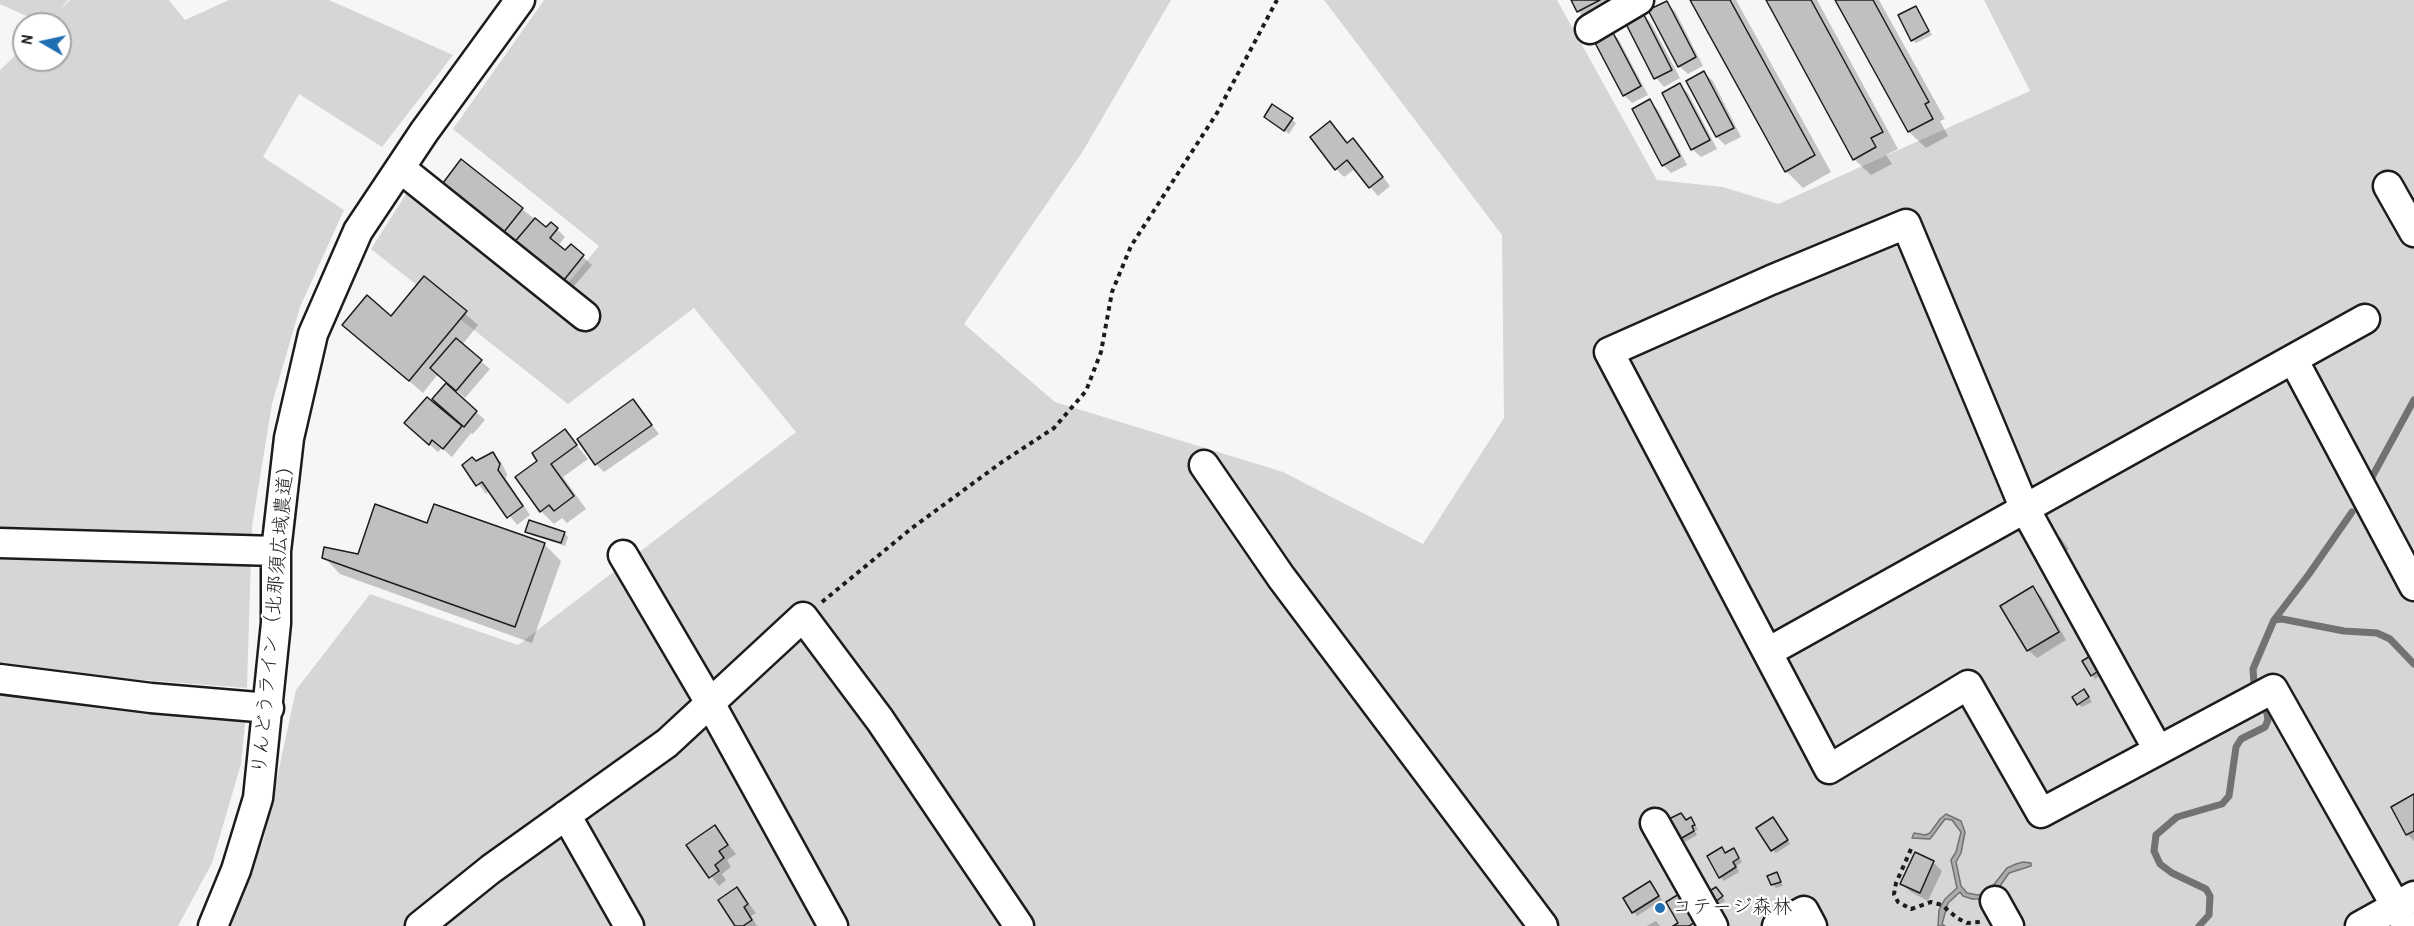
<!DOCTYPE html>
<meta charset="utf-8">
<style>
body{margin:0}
#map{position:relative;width:2414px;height:926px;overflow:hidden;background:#f6f6f6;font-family:"Patrick Hand",sans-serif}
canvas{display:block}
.north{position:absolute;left:12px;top:12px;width:60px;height:60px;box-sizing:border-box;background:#fff;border:2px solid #a4a4a4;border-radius:50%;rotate:279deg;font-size:16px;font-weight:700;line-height:24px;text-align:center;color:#1c1c1c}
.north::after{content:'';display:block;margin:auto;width:21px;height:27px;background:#1f6fb2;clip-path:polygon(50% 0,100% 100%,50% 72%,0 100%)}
</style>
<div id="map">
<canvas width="2414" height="926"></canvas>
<div class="north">N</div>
</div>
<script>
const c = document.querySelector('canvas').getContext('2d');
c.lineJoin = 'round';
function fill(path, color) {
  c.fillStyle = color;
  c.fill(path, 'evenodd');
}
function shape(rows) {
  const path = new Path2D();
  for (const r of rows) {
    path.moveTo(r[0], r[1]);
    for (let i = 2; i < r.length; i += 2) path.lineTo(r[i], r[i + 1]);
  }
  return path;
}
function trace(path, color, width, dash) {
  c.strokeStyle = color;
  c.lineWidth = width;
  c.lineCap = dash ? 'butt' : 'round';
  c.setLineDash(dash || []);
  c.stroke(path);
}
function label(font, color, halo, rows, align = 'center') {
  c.font = font + ' "Patrick Hand","Klee One",sans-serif';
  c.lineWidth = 4.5;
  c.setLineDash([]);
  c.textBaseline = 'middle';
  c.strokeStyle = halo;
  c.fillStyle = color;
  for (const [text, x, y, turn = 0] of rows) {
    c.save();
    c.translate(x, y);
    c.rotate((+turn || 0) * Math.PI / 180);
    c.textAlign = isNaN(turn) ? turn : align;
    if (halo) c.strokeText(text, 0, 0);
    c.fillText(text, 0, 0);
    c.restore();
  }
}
fill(shape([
 [0,0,68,0,60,10,70,0,169,0,185,20,229,0,329,0,453,55,382,147,299,94,263,157,344,210,300,307,272,404,252,526,247,688,51,673,248,694,241,764,212,863,178,926,0,926,0,70,24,47,24,60,60,60,60,24,44,24,0,4],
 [544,0,1171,0,1083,151,964,324,1055,402,1283,472,1423,544,1504,418,1502,235,1324,0,1557,0,1657,180,1723,187,1778,204,2030,91,1984,0,2414,0,2414,926,230,926,264,838,296,690,370,594,518,645,796,432,694,308,568,404,371,249,410,188,554,300,599,246,453,129]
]), '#d6d6d6');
const water = shape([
 [1946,814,1961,821,1965,832,1961,853,1956,862,1961,886,1967,893,1978,895,1988,892,2007,868,2016,864,2023,862,2031,863,2031,866,2009,873,1998,889,1989,896,1981,899,1972,899,1963,896,1960,892,1948,903,1942,924,1945,926,1938,926,1939,910,1945,899,1957,888,1951,860,1956,852,1961,832,1952,820,1945,819,1930,839,1912,838,1914,833,1925,835,1930,833,1940,819,1946,814]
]);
fill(water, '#acacac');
trace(water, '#727272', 1.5);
fill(shape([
 [1572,0,1632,0,1595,28,1578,11],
 [1692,0,1736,0,1831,172,1803,188,1786,171],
 [1768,0,1817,0,1898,149,1886,155,1892,164,1871,175,1854,159],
 [1837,0,1879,0,1945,119,1940,121,1948,136,1926,148,1909,132],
 [1666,2,1675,11,1703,66,1688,74,1679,66],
 [1916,8,1932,35,1916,43,1912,40],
 [1643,15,1651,23,1680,78,1664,87,1656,78,1627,23],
 [1611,31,1619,40,1648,95,1632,103,1624,95],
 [1704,73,1713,81,1741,137,1725,145,1717,137,1688,81],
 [1680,85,1688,93,1717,149,1701,157,1692,149],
 [1650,101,1658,110,1687,165,1671,173,1663,165],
 [1266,117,1292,120,1296,123,1289,134],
 [1330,123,1348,144,1353,140,1361,148,1390,186,1378,196,1355,169,1344,177,1336,169],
 [445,183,522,209,547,229,557,229,565,237,558,246,566,253,571,246,592,265,569,292,516,242],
 [424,278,478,325,462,345,490,369,465,398,438,374,423,393,344,325,391,318],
 [446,385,485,420,473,434,471,433,452,457,442,448,438,452,414,431,454,418],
 [633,401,659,434,604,472,596,464],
 [565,431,588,459,563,477,586,509,567,523,562,518,554,524,541,511,539,461],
 [492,454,501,462,507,474,506,479,530,515,517,525,490,490,486,494,464,465,476,463],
 [428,525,544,544,561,561,532,643,340,574,324,557,359,556],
 [527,531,564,533,568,537,565,546,531,535],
 [2060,537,2069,549,2062,554,2053,542],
 [2032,588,2041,596,2066,640,2037,658,2028,650],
 [2096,661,2104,674,2095,679,2092,675],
 [2088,695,2092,702,2082,707,2078,704],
 [2414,796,2414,841,2407,834],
 [1681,815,1687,821,1690,819,1698,829,1695,831,1697,835,1685,842,1681,838],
 [1776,823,1790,844,1776,853,1773,850],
 [715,827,736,854,727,860,731,867,722,874,726,880,719,886,688,846],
 [1722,849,1726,854,1734,850,1742,862,1736,866,1739,872,1724,881,1720,877],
 [1916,854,1933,862,1942,871,1928,901,1911,892,1902,884],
 [1777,874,1783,886,1776,888,1772,884],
 [1650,883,1662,900,1637,916,1634,912],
 [737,889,756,913,751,916,757,926,736,926],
 [1720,893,1725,901,1720,904,1716,901],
 [1656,921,1660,926,1647,926]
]), '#0003');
trace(shape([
 [2372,477,2414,400],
 [2274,620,2309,574,2352,512],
 [2258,690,2254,684,2253,669,2274,620,2282,619,2344,631,2377,633,2390,639,2414,664],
 [2199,926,2209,915,2210,896,2206,889,2172,873,2160,864,2154,851,2156,835,2177,817,2222,804,2229,796,2236,747,2241,739,2265,727,2268,720,2265,702]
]), '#727272', 7);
const building = shape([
 [1571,0,1600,0,1577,12,1571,0],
 [1690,0,1730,0,1815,155,1785,172,1690,0],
 [1766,0,1811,0,1883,132,1871,138,1876,147,1853,160,1766,0],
 [1835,0,1873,0,1929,102,1925,104,1933,119,1908,132,1835,0],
 [1667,1,1696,57,1678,67,1648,10,1667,1],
 [1916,6,1929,31,1911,41,1898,15,1916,6],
 [1643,13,1672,70,1654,79,1625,22,1643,13],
 [1611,29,1641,86,1623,96,1593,39,1611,29],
 [1704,71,1734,128,1716,137,1686,81,1704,71],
 [1680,83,1710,140,1691,150,1662,93,1680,83],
 [1650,99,1680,156,1662,166,1632,109,1650,99],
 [1272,104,1293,118,1284,131,1264,117,1272,104],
 [1330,121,1347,143,1353,138,1383,177,1369,188,1347,160,1335,170,1310,137,1330,121],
 [461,159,523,208,504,232,443,183,461,159],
 [535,218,546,227,551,222,558,228,550,238,565,250,571,244,584,255,560,285,512,245,535,218],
 [424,276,467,311,409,381,342,325,367,295,391,316,424,276],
 [456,338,482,360,456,391,430,368,456,338],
 [446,383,477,411,464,427,432,399,446,383],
 [427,397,462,426,443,449,432,440,429,445,404,423,427,397],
 [633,399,652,425,595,465,577,439,633,399],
 [565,429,577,445,551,464,574,496,554,511,549,505,540,512,515,477,537,461,532,453,565,429],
 [493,452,500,464,498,470,523,506,507,518,482,482,476,486,462,465,472,457,476,461,493,452],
 [375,504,427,523,434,504,545,543,515,627,322,558,324,547,358,554,375,504],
 [529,520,565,532,561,543,525,532,529,520],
 [2033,586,2059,632,2027,651,2000,606,2033,586],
 [2092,655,2101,669,2091,676,2082,661,2092,655],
 [2084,689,2089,697,2077,705,2072,697,2084,689],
 [2414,794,2414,831,2406,835,2391,807,2414,794],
 [1681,813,1686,820,1691,817,1695,825,1692,826,1694,831,1680,839,1669,819,1681,813],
 [1773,817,1788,840,1771,851,1756,828,1773,817],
 [715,825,728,845,719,851,724,858,715,865,719,871,709,878,686,845,715,825],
 [1722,847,1725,853,1734,848,1739,858,1733,862,1736,867,1719,878,1707,856,1722,847],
 [1915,852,1934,861,1920,893,1900,884,1915,852],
 [1777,872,1781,882,1771,885,1767,876,1777,872],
 [1650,881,1659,896,1632,913,1623,898,1650,881],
 [737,887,748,904,744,907,752,920,743,926,735,926,718,900,737,887],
 [1716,887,1723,896,1715,902,1708,892,1716,887],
 [1679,894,1682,901,1686,898,1697,921,1689,926,1673,926,1678,923,1666,902,1679,894]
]);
fill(building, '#c0c0c0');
trace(building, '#1c1c1c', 1.5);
const minor = shape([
 [1590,29,1639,0],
 [400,168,585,316],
 [2388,186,2414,232],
 [2293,359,2365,319],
 [1204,465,1281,577,1543,926],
 [0,543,276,551],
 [623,555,710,703,833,926],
 [1768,652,2293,359,2414,586],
 [0,679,151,698,269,708],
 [2158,750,2024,507,1906,224,1771,280,1609,352,1829,769,1968,685,2041,813,2273,689,2407,926],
 [566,815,629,926],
 [1655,823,1713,926],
 [1995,901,2009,926],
 [213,926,236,870,258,798,276,623,276,551,289,438,313,334,358,231,424,132,520,0],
 [420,926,491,869,667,743,803,617,880,720,1019,926],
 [1777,926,1804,911,1812,926],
 [2360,926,2414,896]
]);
trace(minor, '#1c1c1c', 33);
trace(shape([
 [822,602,912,528,1002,462,1054,428,1086,391,1101,352,1112,292,1131,246,1217,113,1277,0],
 [1911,849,1896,883,1894,894,1898,902,1911,909,1931,902,1942,905,1957,918,1967,923,1980,922]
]), '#1c1c1c', 4, [4.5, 4.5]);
trace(minor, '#fff', 28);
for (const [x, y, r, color] of [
 [1660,908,6,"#1f6fb2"]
]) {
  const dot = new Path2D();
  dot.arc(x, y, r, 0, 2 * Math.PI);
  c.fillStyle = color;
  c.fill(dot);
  trace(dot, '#fff', 2);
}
label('20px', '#1c1c1c', '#fff', [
 ["りんどうライン（北那須広域農道）",274,615,-85]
]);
label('20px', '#1c1c1c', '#fff', [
 ["コテージ森林",1672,908]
], 'left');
</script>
